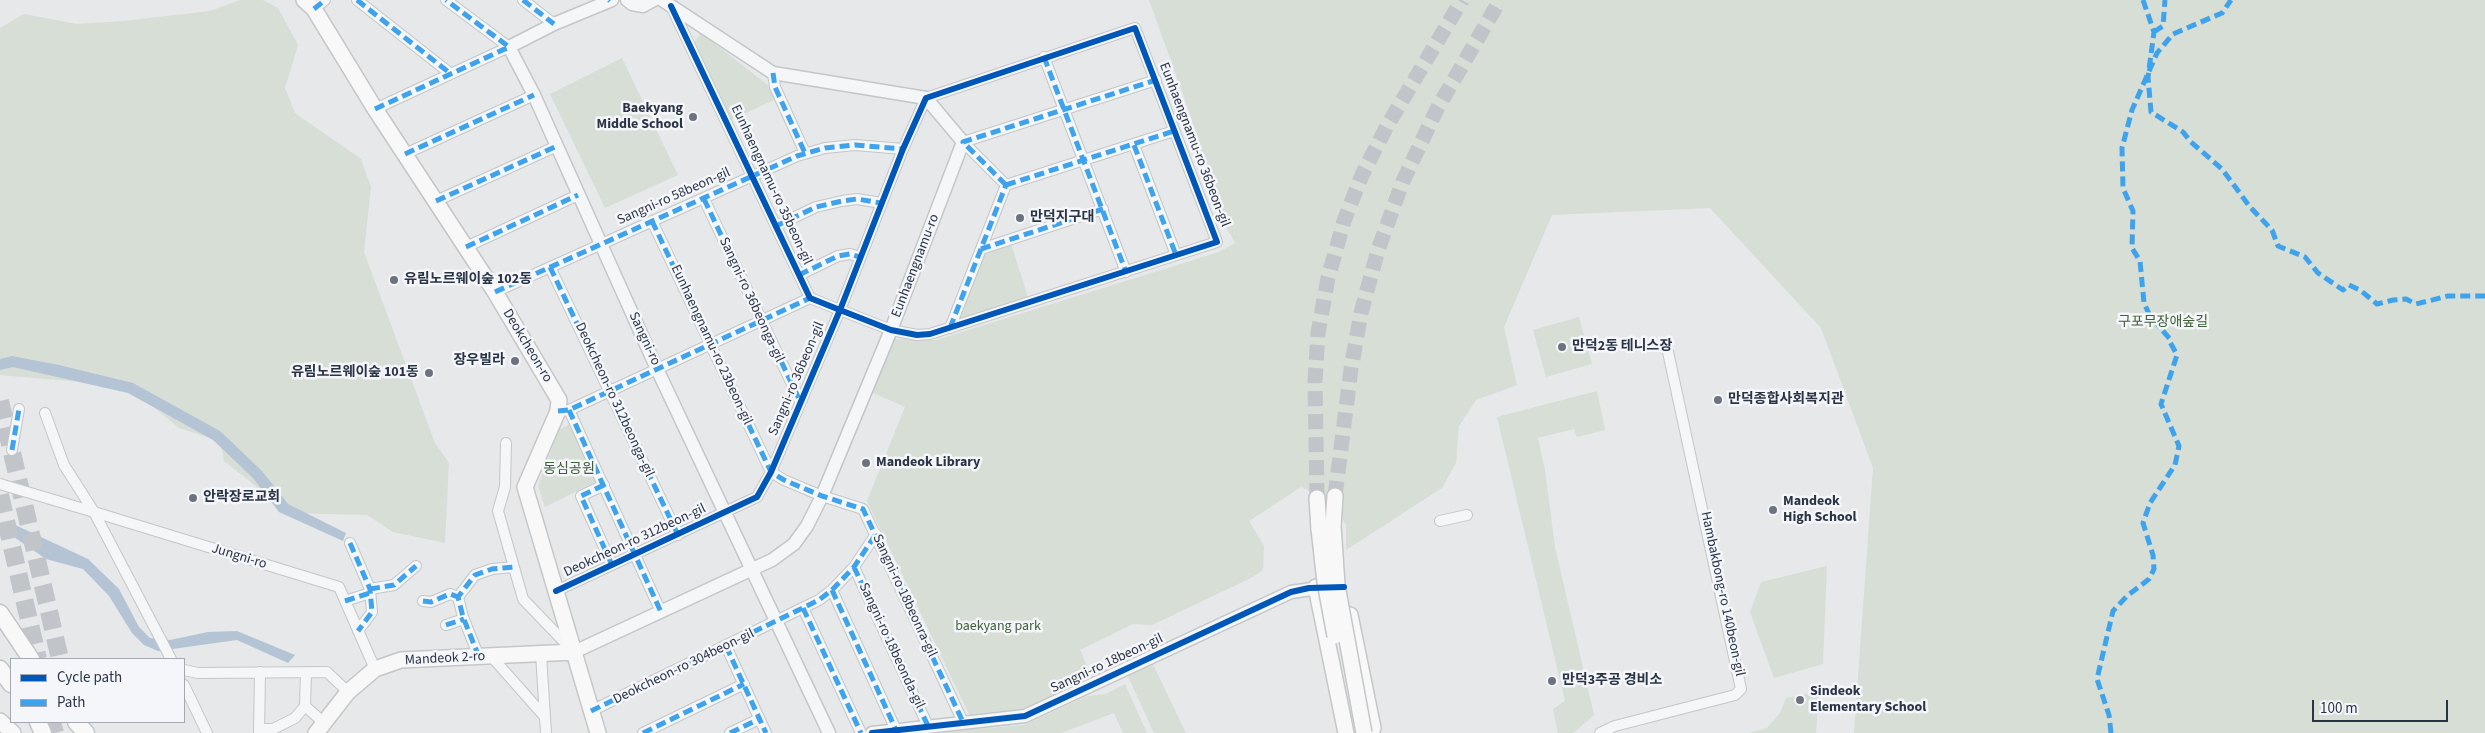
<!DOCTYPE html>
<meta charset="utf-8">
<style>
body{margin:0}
#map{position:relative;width:2485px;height:733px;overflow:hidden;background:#e6e8ea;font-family:"Source Sans 3",sans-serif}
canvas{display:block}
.legend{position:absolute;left:10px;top:658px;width:175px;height:65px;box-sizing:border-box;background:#f4f6f9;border:1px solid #a4a8b1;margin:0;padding:6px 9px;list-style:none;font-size:15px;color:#2b3445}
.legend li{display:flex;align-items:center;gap:10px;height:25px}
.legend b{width:25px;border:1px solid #a4a8b1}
.scale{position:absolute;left:2312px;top:700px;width:136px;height:22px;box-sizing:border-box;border:2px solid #2b3445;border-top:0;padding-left:6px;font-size:15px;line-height:18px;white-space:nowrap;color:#2b3445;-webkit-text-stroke:4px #f4f6f9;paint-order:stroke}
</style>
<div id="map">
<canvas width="2485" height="733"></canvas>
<ul class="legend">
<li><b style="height:6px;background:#0057b8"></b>Cycle path</li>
<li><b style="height:6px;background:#3ea3ec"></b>Path</li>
</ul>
<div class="scale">100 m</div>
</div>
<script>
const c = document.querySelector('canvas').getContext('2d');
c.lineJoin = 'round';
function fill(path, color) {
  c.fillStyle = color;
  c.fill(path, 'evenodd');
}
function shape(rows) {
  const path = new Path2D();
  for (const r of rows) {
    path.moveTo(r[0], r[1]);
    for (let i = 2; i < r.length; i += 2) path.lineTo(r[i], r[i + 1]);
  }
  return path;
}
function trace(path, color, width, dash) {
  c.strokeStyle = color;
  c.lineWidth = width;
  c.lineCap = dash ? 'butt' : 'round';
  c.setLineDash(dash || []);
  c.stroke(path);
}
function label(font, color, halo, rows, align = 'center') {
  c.font = font + ' "Source Sans 3","Noto Sans KR",sans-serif';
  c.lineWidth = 5;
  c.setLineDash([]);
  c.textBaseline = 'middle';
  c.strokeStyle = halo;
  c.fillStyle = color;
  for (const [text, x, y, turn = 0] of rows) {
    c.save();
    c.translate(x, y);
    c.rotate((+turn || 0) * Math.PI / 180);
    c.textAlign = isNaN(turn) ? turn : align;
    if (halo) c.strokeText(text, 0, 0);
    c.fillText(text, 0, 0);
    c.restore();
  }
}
fill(shape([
 [240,0,263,0,278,8,298,45,285,88,295,113,361,159,371,187,364,252,435,443,449,463,445,543,393,532,367,515,290,513,224,461,220,441,179,428,128,386,0,375,0,28,24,14,77,24,123,21,210,11],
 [1149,0,2485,0,2485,733,1854,733,1873,468,1821,328,1710,208,1552,215,1504,327,1517,385,1476,400,1459,426,1456,463,1442,488,1346,550,1346,525,1335,508,1319,496,1301,487,1249,521,1264,546,1263,570,1251,578,1152,625,1133,624,1080,650,1092,678,1023,709,969,714,867,501,905,407,871,392,893,339,936,340,1219,252,1235,243,1223,221,1189,111],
 [701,33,769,86,776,99,731,120,694,42],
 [622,58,678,175,605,208,550,94],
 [1011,244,1029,300,959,320,958,314,982,255],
 [1579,317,1592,364,1546,377,1533,330],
 [1597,391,1605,430,1577,437,1574,429,1538,438,1545,470,1555,547,1594,715,1573,733,1558,733,1553,709,1565,701,1497,417],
 [570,424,574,427,599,480,545,507,538,486,559,430],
 [1827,566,1823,664,1774,678,1750,612,1761,582],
 [1150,658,1186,733,1154,733,1125,670],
 [1125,684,1147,733,1123,733,1114,713,1061,733,934,733,1024,725,1087,696,1106,694],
 [1819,692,1816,733,1749,733,1767,728,1780,713,1786,698]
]), '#d6ded6');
fill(shape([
 [12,356,59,365,133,383,220,431,262,471,288,504,346,533,343,541,279,512,253,478,213,440,128,393,13,367,0,370,0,359],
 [13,524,88,559,119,589,139,627,150,638,170,640,208,632,237,631,295,655,288,663,237,640,158,651,144,645,132,633,109,596,83,569,46,559,8,533]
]), '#b4c4d5');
trace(shape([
 [1335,496,1351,369,1361,313,1378,250,1403,181,1437,109,1500,0],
 [1317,498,1315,381,1318,333,1328,278,1344,221,1362,175,1387,126,1462,0]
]), '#c1c4c9', 15, [15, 8]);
trace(shape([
 [0,401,60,659],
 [0,495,38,659],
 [52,722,55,733]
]), '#c1c4c9', 18, [18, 9]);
const minor = shape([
 [357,0,451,74],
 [523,0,554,24],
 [314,9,325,0],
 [1044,57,1126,272],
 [773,73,775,87,805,153],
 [375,109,509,47,446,0],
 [1134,145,1176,255],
 [405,154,534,95],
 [1006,185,963,142,1156,80],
 [1006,185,1174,131],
 [704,199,800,401],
 [436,201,557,146],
 [652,221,771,472,784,480,822,496,863,509,963,722],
 [776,226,816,207,842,201,857,199,881,203],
 [466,247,578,195],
 [981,249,1103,209],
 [550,267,678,535],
 [799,275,838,256,850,254,860,257],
 [495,292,797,156,825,148,855,145,903,149],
 [950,328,1006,185],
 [569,410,661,612],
 [558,411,569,410,810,298],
 [45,413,64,465,94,512,339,587,375,669],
 [506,443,505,487,498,511,523,599,571,649],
 [12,450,19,409],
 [0,484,94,512,171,659],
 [604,485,581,496,612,565],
 [1440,521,1467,515],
 [350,543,370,589,372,612,358,631],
 [854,567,928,726],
 [370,589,394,585,416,566],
 [832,590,896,730],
 [556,591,757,497,771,472,840,310,903,149,926,98,1135,28,1217,242,930,334,917,335,891,330,840,310,810,298,671,6],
 [345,601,370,593],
 [423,601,431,602,450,594,458,597],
 [803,608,861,733],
 [446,625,464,619],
 [726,646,766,733],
 [541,654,546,733],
 [491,656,545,717],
 [479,657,463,617,458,597,475,575,492,569,514,567],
 [184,670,198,673,327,672,348,692],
 [184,685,207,733],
 [305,706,324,723],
 [591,711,819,600,832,590,854,567,876,534],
 [259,729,273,729,295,718,305,706,306,672],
 [259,733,260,672],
 [643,733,744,684],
 [730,733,759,719],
 [1600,733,1615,726,1735,695,1741,689,1668,352]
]);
const tertiary = shape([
 [612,0,554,24,509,47,534,95,657,369,829,733],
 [627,0,632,4,643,6,654,0],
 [574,652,772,560,794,544,807,526,822,496,891,330,963,142,926,98,773,73,662,0],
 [872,733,1025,716,1291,592,1326,587]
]);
const secondary = shape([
 [304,0,314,9,375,109,495,292,559,400,558,411,525,487,598,733],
 [1317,498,1319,529],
 [1333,526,1335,496],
 [1316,587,1346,733],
 [1350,615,1373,728,1371,733],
 [0,721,13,733],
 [316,733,348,692,375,669,401,660,574,652]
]);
const primary = shape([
 [0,613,31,659],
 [0,669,11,684],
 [38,722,43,733],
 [76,722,86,733]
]);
trace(minor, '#c4c6c8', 12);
trace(tertiary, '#c4c6c8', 15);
trace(secondary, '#c4c6c8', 18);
trace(primary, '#c2c5c8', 19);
trace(minor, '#f5f6f7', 10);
trace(tertiary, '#f5f6f7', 12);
trace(secondary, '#f8f8f8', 15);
trace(primary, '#f8f8f8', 16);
const secondaryBridge = shape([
 [1333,526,1337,585,1364,733],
 [1319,529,1325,582,1335,636]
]);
trace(secondaryBridge, '#c4c6c8', 18, []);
trace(secondaryBridge, '#f8f8f8', 15);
trace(shape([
 [357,0,451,74],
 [523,0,554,24],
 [609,0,610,1],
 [2143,0,2154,32,2148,77,2151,112,2183,132,2191,142,2222,169,2250,207,2272,230,2278,246,2305,257,2318,273,2343,290,2349,285,2360,290,2377,304,2393,300,2406,299,2416,304,2448,296,2485,296],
 [314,9,325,0],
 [2154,32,2163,26,2165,0],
 [1044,57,1126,272],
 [773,73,775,87,805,153],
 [375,109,509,47,446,0],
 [1134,145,1176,255],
 [405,154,534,95],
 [1006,185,963,142,1156,80],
 [1006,185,1174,131],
 [704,199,800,401],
 [436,201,557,146],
 [652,221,771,472,784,480,822,496,863,509,963,722],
 [776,226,816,207,842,201,857,199,881,203],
 [466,247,578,195],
 [981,249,1103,209],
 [550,267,678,535],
 [799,275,838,256,850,254,860,257],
 [495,292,797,156,825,148,855,145,903,149],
 [950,328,1006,185],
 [569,410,661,612],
 [558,411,569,410,810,298],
 [12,450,19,409],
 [604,485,581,496,612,565],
 [350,543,370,589,372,612,358,631],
 [854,567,928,726],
 [370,589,394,585,416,566],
 [832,590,896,730],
 [345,601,370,593],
 [423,601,431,602,450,594,458,597],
 [803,608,861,733],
 [446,625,464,619],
 [726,646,766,733],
 [479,657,463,617,458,597,475,575,492,569,514,567],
 [591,711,819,600,832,590,854,567,876,534],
 [643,733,744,684],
 [730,733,759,719],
 [2111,733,2109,715,2097,679,2113,611,2127,596,2149,579,2154,569,2153,555,2143,523,2150,503,2175,465,2179,446,2161,404,2177,355,2170,342,2170,339,2150,316,2144,303,2140,261,2132,248,2133,211,2123,188,2122,148,2132,110,2157,53,2173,34,2222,13,2231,0]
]), '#3ea3ec', 5, [10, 5]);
trace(shape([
 [556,591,757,497,771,472,840,310,903,149,926,98,1135,28,1217,242,930,334,917,335,891,330,840,310,810,298,671,6],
 [872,733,1025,716,1291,592,1309,588,1344,587]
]), '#0057b8', 6);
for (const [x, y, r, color] of [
 [693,117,5,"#6c737f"],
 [1020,218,5,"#6c737f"],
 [394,280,5,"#6c737f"],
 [1562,347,5,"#6c737f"],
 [515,361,5,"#6c737f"],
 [429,373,5,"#6c737f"],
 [1718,400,5,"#6c737f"],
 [866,463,5,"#6c737f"],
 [193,498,5,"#6c737f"],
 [1773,510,5,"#6c737f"],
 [1552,681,5,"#6c737f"],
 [1800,700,5,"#6c737f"]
]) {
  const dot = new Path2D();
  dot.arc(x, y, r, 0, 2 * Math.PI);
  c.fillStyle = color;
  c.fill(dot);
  trace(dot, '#f4f6f9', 2);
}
label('bold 14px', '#2b3445', '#f4f6f9', [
 ["Baekyang",683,109,"right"],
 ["Middle School",683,125,"right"],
 ["만덕지구대",1030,218],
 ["유림노르웨이숲 102동",404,280],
 ["만덕2동 테니스장",1572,347],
 ["장우빌라",505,361,"right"],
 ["유림노르웨이숲 101동",419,373,"right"],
 ["만덕종합사회복지관",1728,400],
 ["Mandeok Library",876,463],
 ["안락장로교회",203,498],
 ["Mandeok",1783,502],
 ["High School",1783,518],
 ["만덕3주공 경비소",1562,681],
 ["Sindeok",1810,692],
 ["Elementary School",1810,708]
], 'left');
label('14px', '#2b3445', '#f4f6f9', [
 ["Eunhaengnamu-ro 36beon-gil",1194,145,69],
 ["Eunhaengnamu-ro 35beon-gil",771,185,65],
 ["Sangni-ro 58beon-gil",674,197,-24],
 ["Eunhaengnamu-ro",916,266,-69],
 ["Sangni-ro 36beonga-gil",751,300,65],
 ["Sangni-ro",644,339,65],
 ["Eunhaengnamu-ro 23beon-gil",711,345,65],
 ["Deokcheon-ro",527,346,59],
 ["Sangni-ro 36beon-gil",797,379,-67],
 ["Deokcheon-ro 312beonga-gil",614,400,65],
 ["Deokcheon-ro 312beon-gil",635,541,-25],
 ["Jungni-ro",239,557,17],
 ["Hambakbong-ro 140beon-gil",1722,594,78],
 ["Sangni-ro 18beonra-gil",904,596,65],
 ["Sangni-ro 18beonda-gil",891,646,65],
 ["Mandeok 2-ro",445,659,-3],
 ["Sangni-ro 18beon-gil",1107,664,-25],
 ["Deokcheon-ro 304beon-gil",684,667,-26]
]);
label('14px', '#3f6138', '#f4f6f9', [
 ["구포무장애숲길",2163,323],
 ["동심공원",569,470],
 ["baekyang park",998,627]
]);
</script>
